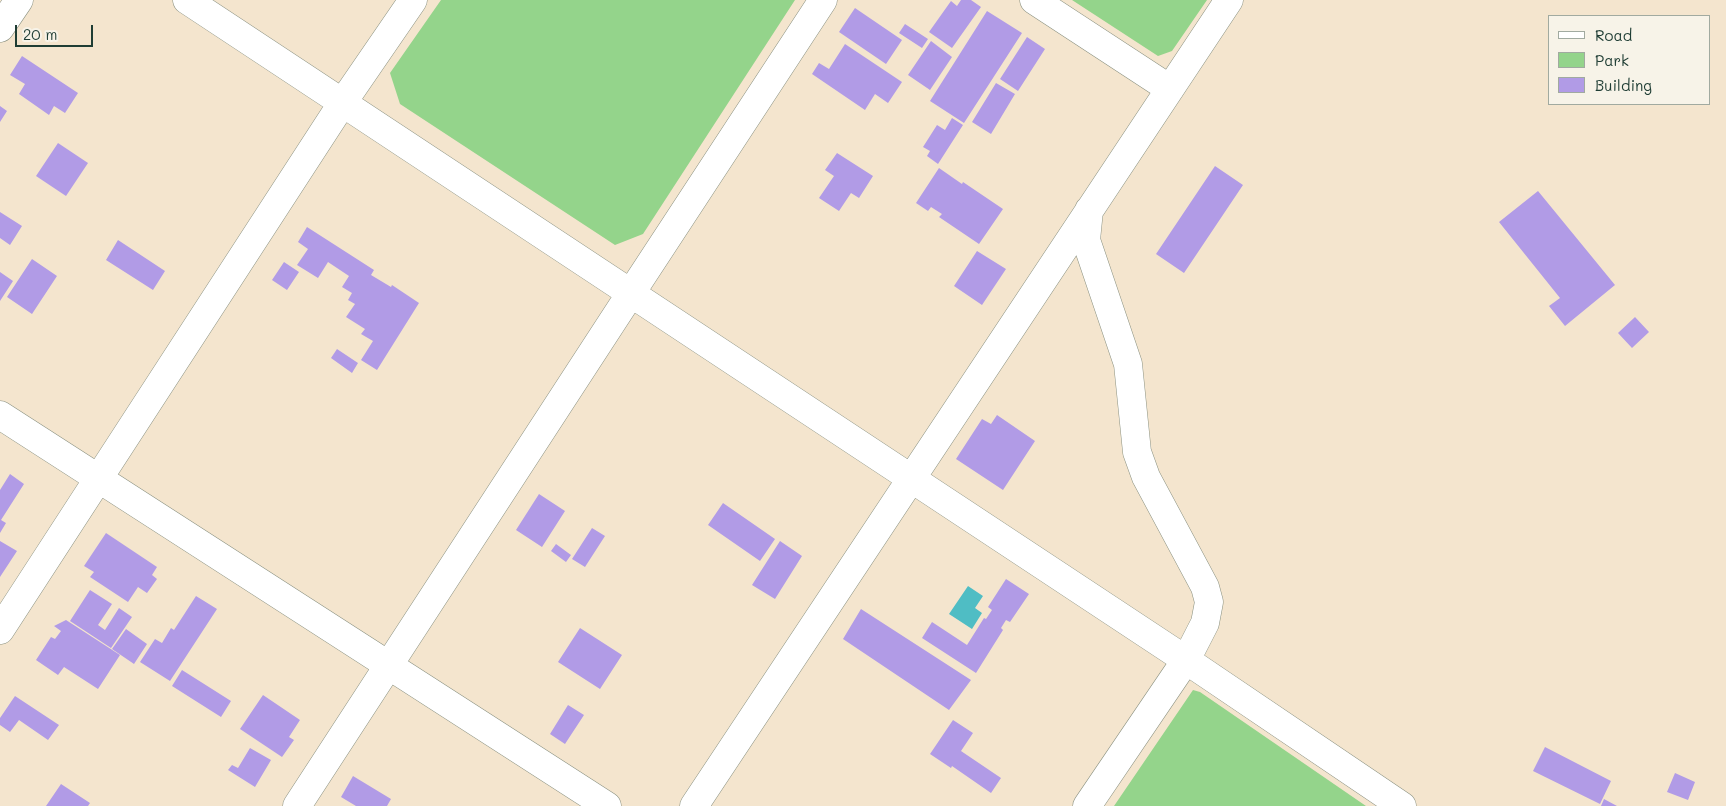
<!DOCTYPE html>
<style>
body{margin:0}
#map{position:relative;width:1726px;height:806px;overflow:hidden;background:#f4e5ce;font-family:Mali,sans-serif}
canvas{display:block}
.legend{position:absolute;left:1548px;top:15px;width:162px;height:90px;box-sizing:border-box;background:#f7f3e8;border:1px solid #a1aaa0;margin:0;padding:6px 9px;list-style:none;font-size:15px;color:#1f3d34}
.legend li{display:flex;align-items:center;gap:10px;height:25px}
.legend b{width:25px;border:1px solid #a1aaa0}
.scale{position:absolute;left:15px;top:25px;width:78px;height:22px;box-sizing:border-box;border:2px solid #1f3d34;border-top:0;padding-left:6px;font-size:15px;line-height:18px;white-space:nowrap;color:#1f3d34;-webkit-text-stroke:4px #f7f3e8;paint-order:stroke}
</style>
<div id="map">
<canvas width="1726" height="806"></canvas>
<ul class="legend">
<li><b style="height:6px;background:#fff"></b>Road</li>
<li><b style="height:14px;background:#94d48b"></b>Park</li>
<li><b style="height:14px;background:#b19be6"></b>Building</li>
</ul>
<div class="scale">20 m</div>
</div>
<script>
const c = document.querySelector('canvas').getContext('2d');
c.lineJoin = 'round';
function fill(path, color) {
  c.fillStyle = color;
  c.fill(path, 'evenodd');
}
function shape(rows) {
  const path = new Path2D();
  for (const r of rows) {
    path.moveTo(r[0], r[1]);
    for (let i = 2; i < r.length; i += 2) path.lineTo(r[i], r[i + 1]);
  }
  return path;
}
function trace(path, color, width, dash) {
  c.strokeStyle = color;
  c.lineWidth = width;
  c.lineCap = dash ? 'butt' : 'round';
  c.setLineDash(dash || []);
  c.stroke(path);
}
fill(shape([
 [441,0,795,0,643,234,615,245,400,104,390,73],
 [1072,0,1207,0,1172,51,1158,56],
 [1193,690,1200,692,1366,806,1114,806]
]), '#94d48b');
fill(shape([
 [968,586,983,596,975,608,982,613,972,629,949,614]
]), '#4fbdc4');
fill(shape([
 [961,0,971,0,981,7,952,48,929,32,951,1,957,6],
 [855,8,902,40,886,64,839,32],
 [987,11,1022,33,964,123,930,101],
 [905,24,928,39,922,48,899,33],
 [1027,37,1045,49,1018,91,1000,79],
 [931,41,952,57,930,90,908,75],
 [845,44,902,82,888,103,875,94,865,110,812,74,819,63,829,69],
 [22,56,78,93,65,113,54,106,49,115,19,94,25,84,10,75],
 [996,83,1015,94,991,134,972,122],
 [0,106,7,111,0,122],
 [952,118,963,125,938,164,927,156,930,151,923,147,937,125,945,130],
 [58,143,88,163,66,196,36,176],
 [837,153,873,176,859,198,851,193,839,211,819,198,834,176,825,170],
 [1215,166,1243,185,1184,273,1156,254],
 [939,168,962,184,963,182,1003,209,979,244,939,217,942,214,931,207,928,211,916,203],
 [1538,191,1615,285,1565,326,1549,306,1560,298,1499,222],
 [0,212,22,226,10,245,0,238],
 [307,227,374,270,371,275,391,287,392,285,419,303,377,370,361,360,373,341,361,334,365,329,346,317,355,304,348,300,352,293,342,287,349,276,328,262,318,278,297,265,308,249,298,242],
 [118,240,165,271,153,290,106,260],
 [977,251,1006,269,982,305,954,286],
 [32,259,57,276,32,314,7,297],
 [284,262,299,272,287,290,272,280],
 [0,272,13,281,0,301],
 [1635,317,1649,332,1632,348,1618,333],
 [337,349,358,363,352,373,331,358],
 [997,415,1035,441,1003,490,956,459,982,419,991,424],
 [10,474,24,484,1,520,6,523,0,533,0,490],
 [539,494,565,511,542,547,516,530],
 [723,503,775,539,760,561,708,525],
 [592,528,605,536,585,567,572,559],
 [106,533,157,567,152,575,157,579,147,593,138,587,128,602,90,577,94,572,84,566],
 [0,541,17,551,0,577],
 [780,541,802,556,775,599,752,585],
 [556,544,571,555,566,562,551,551],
 [1006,579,1029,594,1010,622,1006,620,1001,628,1003,630,976,673,922,638,932,622,967,645,984,618,986,619,992,610,988,607],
 [90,590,112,604,98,625,105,630,119,608,132,617,111,648,70,621],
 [196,596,217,609,170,681,140,662,155,639,162,643,171,628,174,630],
 [861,609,971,680,949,710,843,639],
 [66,620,120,655,98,689,64,667,58,675,36,660,51,637,55,639,61,631,54,626],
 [580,628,622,655,600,689,558,662],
 [126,629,147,644,134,664,112,649],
 [182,670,231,701,221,717,172,686],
 [263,695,300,720,289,737,294,740,282,757,240,729],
 [15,696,59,725,48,740,19,720,10,732,0,725,0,718],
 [568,705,584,715,565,744,550,734],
 [953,720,973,733,961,751,1001,778,991,793,952,766,951,768,930,754],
 [1545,747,1611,781,1600,804,1533,771],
 [250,748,271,760,255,787,228,770,232,765,238,768],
 [1675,773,1695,782,1688,800,1667,792],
 [353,776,391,799,387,806,356,806,341,797],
 [61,784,90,803,88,806,46,806],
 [1604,799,1617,806,1601,806]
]), '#b19be6');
const minor = shape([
 [187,0,1186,660,1402,806],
 [1034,0,1170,89],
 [0,28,19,0],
 [0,415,607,806],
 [0,630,343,102,413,0],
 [297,806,631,293,823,0],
 [694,806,1229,0],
 [1087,806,1186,660,1205,623,1209,602,1205,587,1197,572,1146,477,1137,452,1128,364,1086,240,1089,210]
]);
trace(minor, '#8a9181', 29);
trace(minor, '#fff', 28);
</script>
